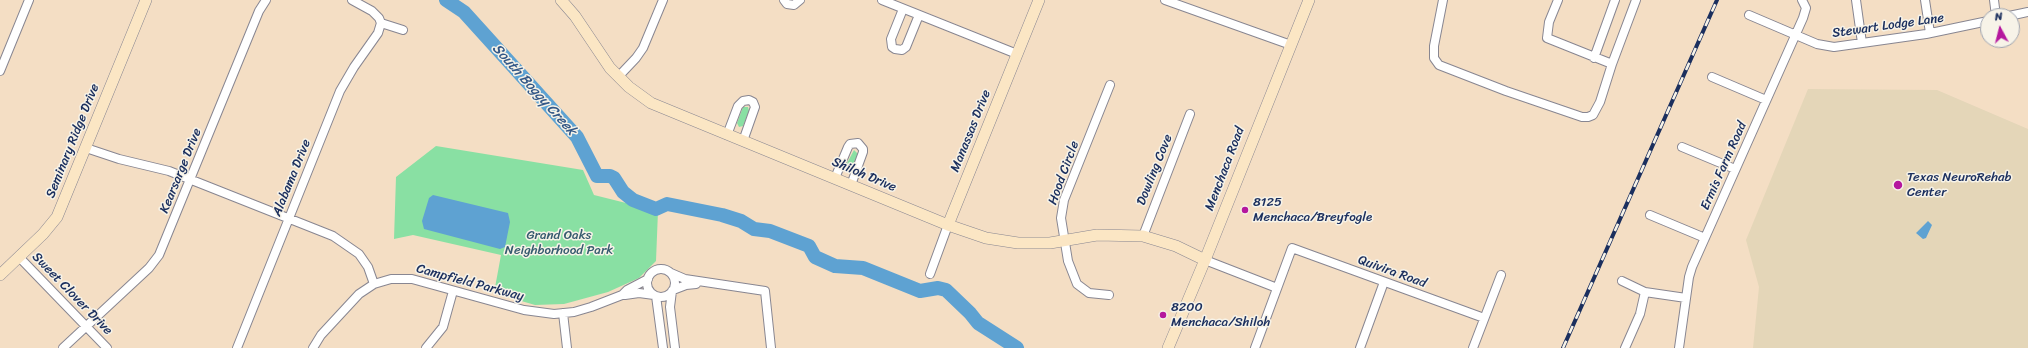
<!DOCTYPE html>
<style>
body{margin:0}
#map{position:relative;width:2028px;height:348px;overflow:hidden;background:#f4dec4;font-family:Sriracha,sans-serif}
canvas{display:block}
.north{position:absolute;left:1980px;top:8px;width:40px;height:40px;box-sizing:border-box;background:#f7f3e8;border:1px solid #9fa5b1;border-radius:50%;rotate:353deg;font-size:11px;font-weight:700;line-height:16px;text-align:center;color:#1b2f5e}
.north::after{content:'';display:block;margin:auto;width:14px;height:18px;background:#b5179e;clip-path:polygon(50% 0,100% 100%,50% 72%,0 100%)}
</style>
<div id="map">
<canvas width="2028" height="348"></canvas>
<div class="north">N</div>
</div>
<script>
const c = document.querySelector('canvas').getContext('2d');
c.lineJoin = 'round';
function fill(path, color) {
  c.fillStyle = color;
  c.fill(path, 'evenodd');
}
function shape(rows) {
  const path = new Path2D();
  for (const r of rows) {
    if (r.length === 3) {
      path.moveTo(r[0] + r[2], r[1]);
      path.arc(r[0], r[1], r[2], 0, 2 * Math.PI);
      continue;
    }
    path.moveTo(r[0], r[1]);
    for (let i = 2; i < r.length; i += 2) path.lineTo(r[i], r[i + 1]);
  }
  return path;
}
function trace(path, color, width, dash) {
  c.strokeStyle = color;
  c.lineWidth = width;
  c.lineCap = dash ? 'butt' : 'round';
  c.setLineDash(dash || []);
  c.stroke(path);
}
function label(font, color, halo, rows, align = 'center') {
  c.font = font + ' Sriracha,sans-serif';
  c.lineWidth = 3;
  c.setLineDash([]);
  c.textBaseline = 'middle';
  c.strokeStyle = halo;
  c.fillStyle = color;
  for (const [text, x, y, turn = 0] of rows) {
    c.save();
    c.translate(x, y);
    c.rotate((+turn || 0) * Math.PI / 180);
    c.textAlign = isNaN(turn) ? turn : align;
    if (halo) c.strokeText(text, 0, 0);
    c.fillText(text, 0, 0);
    c.restore();
  }
}
fill(shape([
 [1808,89,1937,90,2028,129,2028,348,1753,348,1759,287,1746,240]
]), '#e4d6b8');
fill(shape([
 [743,107,748,107,749,111,743,126,739,127,737,123],
 [436,146,583,170,594,195,658,211,656,261,639,278,608,292,564,304,535,305,494,293,501,255,413,235,394,239,396,177],
 [854,150,858,154,852,169,847,171,845,167]
]), '#89e0a3');
fill(shape([
 [433,195,508,213,510,222,505,247,500,249,424,229,422,221,429,198],
 [1928,221,1932,225,1926,238,1923,239,1916,233]
]), '#5ea2d2');
trace(shape([
 [446,0,464,12,577,137,597,176,610,176,614,178,623,192,633,200,656,209,667,204,722,215,741,221,754,229,770,231,809,246,815,257,835,266,863,268,920,291,938,288,946,290,970,313,978,323,1017,348]
]), '#5ea2d2', 14);
const street = shape([
 [352,0,372,11,379,18,381,23,403,30],
 [784,0,787,4,794,5,800,0],
 [882,0,1017,54],
 [1165,0,1291,45],
 [1443,0,1434,46,1434,58,1439,65,1506,91,1582,117,1588,117,1593,115,1600,102,1612,64,1547,38,1549,22,1558,0],
 [1856,0,1862,43],
 [1925,0,1930,33],
 [1994,0,1996,16],
 [903,9,891,39,892,47,895,49,902,50,906,47,919,15],
 [1749,15,1817,44,1834,47,1926,34,1988,21],
 [2009,16,2028,12],
 [1594,58,1615,0],
 [1612,64,1636,0],
 [0,71,29,0],
 [618,77,636,58,643,48,663,0],
 [1712,77,1766,100],
 [727,135,738,106,743,101,749,100,753,102,755,107,743,141],
 [1682,147,1735,169],
 [86,148,119,159,169,171,333,236,359,254,368,267,374,284],
 [835,178,848,147,850,144,858,143,863,149,863,152,851,185],
 [1650,215,1705,238],
 [1143,236,1190,114],
 [19,257,107,348],
 [1205,260,1277,288],
 [661,283,14],
 [671,273,685,279,765,291,771,348],
 [930,274,948,225],
 [1622,281,1645,292,1686,298],
 [673,290,686,285,696,284],
 [672,291,670,307,675,348],
 [625,295,639,293,654,295],
 [1109,295,1089,293,1077,284,1068,261,1061,218,1064,200,1110,85],
 [656,296,663,348],
 [563,313,567,348],
 [63,348,149,268,159,255,259,11,266,0],
 [237,348,340,91,354,67,378,33,381,23],
 [313,348,321,335,359,294,374,284,391,279,412,279,524,310,554,314,574,312,591,307,622,295,627,290,648,279],
 [426,348,443,327,453,291],
 [1255,348,1292,248,1484,318],
 [1360,348,1384,282],
 [1473,348,1501,275],
 [1625,348,1640,314,1645,292],
 [1679,348,1689,277,1692,267,1803,18,1806,8,1802,0]
]);
const secondary = shape([
 [561,0,575,16,610,68,629,87,651,103,948,225,986,238,1018,243,1050,243,1097,235,1143,236,1176,246,1205,260],
 [948,225,1039,0],
 [0,275,43,234,57,217,146,0],
 [1168,348,1205,260,1309,0]
]);
trace(street, '#888691', 10);
trace(secondary, '#888691', 12);
trace(street, '#fff', 8);
trace(secondary, '#fbe6c4', 11);
const rail = shape([
 [1563,348,1717,0]
]);
trace(rail, '#1b2f5e', 4);
trace(rail, '#f7f3e8', 2.5, [8]);
for (const [x, y, r, color] of [
 [1898,185,5,"#b5179e"],
 [1245,210,4,"#b5179e"],
 [1163,315,4,"#b5179e"]
]) {
  const dot = new Path2D();
  dot.arc(x, y, r, 0, 2 * Math.PI);
  c.fillStyle = color;
  c.fill(dot);
  trace(dot, '#f7f3e8', 1.5);
}
label('13px', '#1b2f5e', '#f7f3e8', [
 ["Stewart Lodge Lane",1888,26,-8],
 ["Manassas Drive",971,131,-68],
 ["Seminary Ridge Drive",73,141,-68],
 ["Ermis Farm Road",1724,166,-66],
 ["Menchaca Road",1225,169,-69],
 ["Dowling Cove",1155,170,-68],
 ["Kearsarge Drive",181,171,-68],
 ["Hood Circle",1064,173,-70],
 ["Shiloh Drive",864,175,23],
 ["Alabama Drive",292,178,-68],
 ["Quivira Road",1392,272,20],
 ["Campfield Parkway",470,283,15],
 ["Sweet Clover Drive",72,294,46]
]);
label('13px', '#1b2f5e', '#f7f3e8', [
 ["Texas NeuroRehab",1907,178],
 ["Center",1907,193],
 ["8125",1253,203],
 ["Menchaca/Breyfogle",1253,218],
 ["8200",1171,308],
 ["Menchaca/Shiloh",1171,323]
], 'left');
label('13px', '#365b6f', '#f7f3e8', [
 ["Grand Oaks",559,236],
 ["Neighborhood Park",559,251]
]);
label('italic 14px', '#325787', '#f7f3e8', [
 ["South Boggy Creek",534,90,48]
]);
</script>
